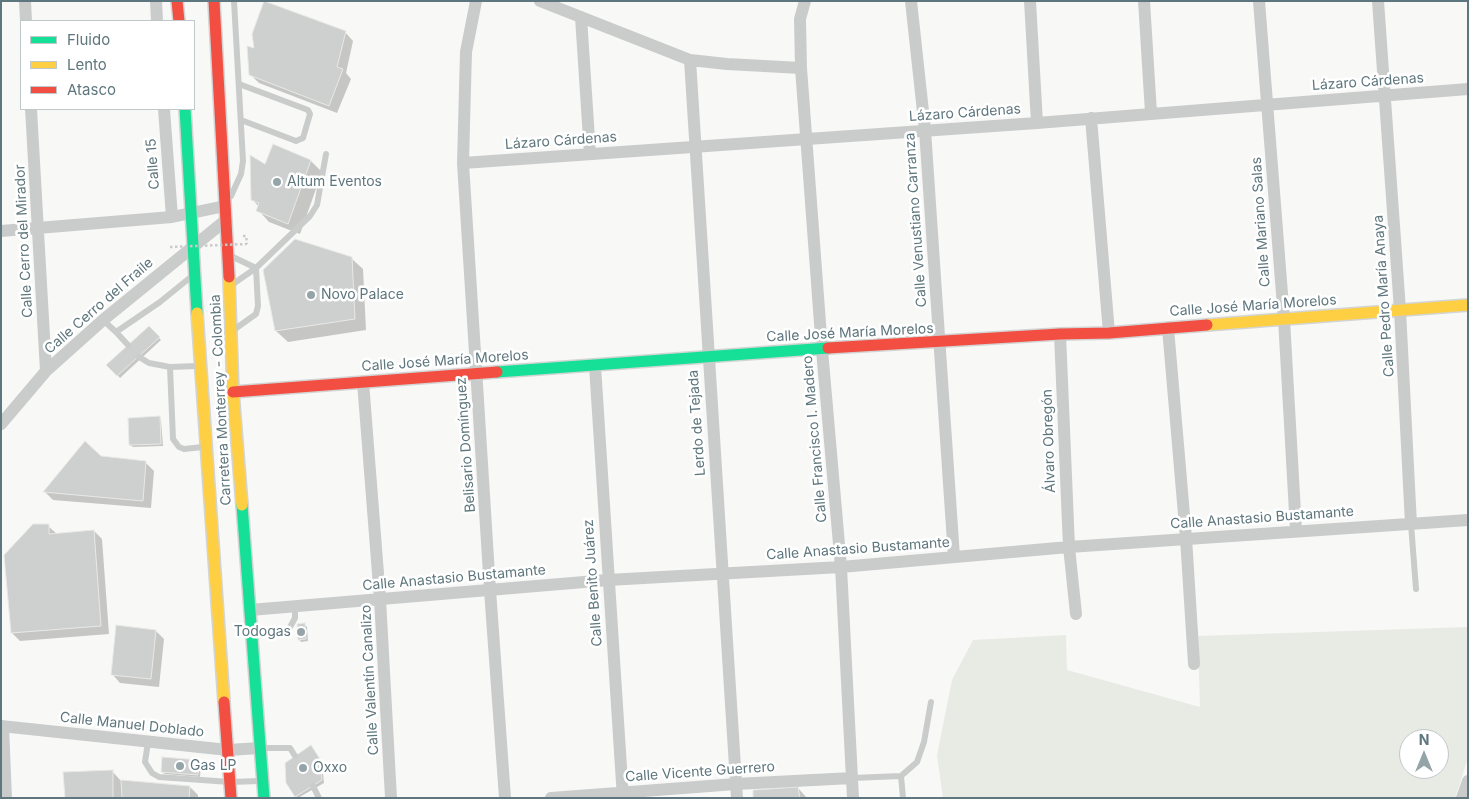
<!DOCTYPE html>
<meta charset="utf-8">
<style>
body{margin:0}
#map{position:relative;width:1469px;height:799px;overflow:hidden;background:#f8f8f7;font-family:Inter,sans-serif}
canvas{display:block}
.frame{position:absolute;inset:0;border:2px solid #5e767d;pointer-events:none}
.legend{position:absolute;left:20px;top:20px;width:175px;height:90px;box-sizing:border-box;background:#fff;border:1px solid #bfc8cb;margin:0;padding:6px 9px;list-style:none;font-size:15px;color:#5e767d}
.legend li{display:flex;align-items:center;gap:10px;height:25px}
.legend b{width:25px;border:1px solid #bfc8cb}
.north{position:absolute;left:1399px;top:729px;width:50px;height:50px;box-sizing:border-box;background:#fff;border:1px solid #bfc8cb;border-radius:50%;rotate:0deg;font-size:14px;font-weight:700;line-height:20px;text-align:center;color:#5e767d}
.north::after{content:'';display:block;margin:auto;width:18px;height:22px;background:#94a4a8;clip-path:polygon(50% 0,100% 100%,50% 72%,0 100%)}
</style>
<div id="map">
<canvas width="1469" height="799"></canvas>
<div class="frame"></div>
<ul class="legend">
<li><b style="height:6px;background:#16e098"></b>Fluido</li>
<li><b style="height:6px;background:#ffcf43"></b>Lento</li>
<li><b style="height:6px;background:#f24e42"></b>Atasco</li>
</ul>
<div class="north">N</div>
</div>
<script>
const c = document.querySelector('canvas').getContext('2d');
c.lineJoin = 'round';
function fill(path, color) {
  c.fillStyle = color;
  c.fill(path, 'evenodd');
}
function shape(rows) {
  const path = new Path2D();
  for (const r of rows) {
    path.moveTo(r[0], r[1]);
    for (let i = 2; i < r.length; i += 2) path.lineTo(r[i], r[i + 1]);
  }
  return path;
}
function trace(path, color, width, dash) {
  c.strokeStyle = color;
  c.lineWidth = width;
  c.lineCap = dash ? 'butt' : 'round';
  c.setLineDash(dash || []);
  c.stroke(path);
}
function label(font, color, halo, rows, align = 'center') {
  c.font = font + ' Inter,sans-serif';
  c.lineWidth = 5;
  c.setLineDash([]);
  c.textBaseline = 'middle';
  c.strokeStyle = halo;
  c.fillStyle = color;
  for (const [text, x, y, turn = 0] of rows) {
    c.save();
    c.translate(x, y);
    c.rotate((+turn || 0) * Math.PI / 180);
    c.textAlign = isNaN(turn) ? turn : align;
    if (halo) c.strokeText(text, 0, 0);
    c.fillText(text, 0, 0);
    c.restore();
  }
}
fill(shape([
 [1468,627,1468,758,1455,798,943,798,937,755,952,680,973,640,1066,635,1067,670,1200,707,1198,636],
 [1409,739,1439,739,1439,769,1409,769]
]), '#e8eae4');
fill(shape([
 [345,32,353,41,346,73,351,79,337,113,259,83,250,74,256,50],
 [274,145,311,161,322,172,300,234,269,222,258,210,259,207,252,199],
 [351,258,363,269,366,330,288,342,276,331],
 [149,327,161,340,120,378,108,365],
 [159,417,161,420,163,446,133,447,130,445],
 [100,457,145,462,154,471,151,508,53,500,45,492],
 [48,526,57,534,94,531,102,539,109,634,20,641,12,633],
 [305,625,307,627,308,641,301,642,299,639],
 [156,631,164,639,159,687,120,683,112,674],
 [313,749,322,763,324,783,298,798,296,796],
 [198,761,201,764,200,777,165,774,162,772],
 [112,771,121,781,190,787,198,795,198,798,66,798],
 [798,788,807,798,754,798]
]), '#0003');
const building = shape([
 [264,1,346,31,337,67,343,69,329,106,249,75,247,46,254,48,252,34,264,1],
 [273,144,311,160,288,224,256,211,259,203,251,200,250,155,265,164,273,144],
 [295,239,352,257,355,319,275,331,263,270,295,239],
 [149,326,160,337,117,376,106,365,149,326],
 [160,416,161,444,129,445,128,418,160,416],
 [85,441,101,456,146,461,143,501,43,492,85,441],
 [33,524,49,524,49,534,94,530,101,626,11,633,4,555,33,524],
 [305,623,306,639,298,640,297,624,305,623],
 [116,625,156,630,151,679,111,675,116,625],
 [311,745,320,759,322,780,295,797,286,783,285,763,311,745],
 [162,757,199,760,198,775,161,772,162,757],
 [113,770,113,798,65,798,63,772,113,770],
 [121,780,190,786,189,798,122,798,121,780],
 [798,787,800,798,753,798,753,790,798,787]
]);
fill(building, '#ced0d0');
trace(building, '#e8e8e6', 1);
const fast = shape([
 [185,109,197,313],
 [497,372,828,348],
 [242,505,264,798]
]);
const slow = shape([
 [229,277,233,392,242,505],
 [197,313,224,702],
 [1207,325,1468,305]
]);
const jam = shape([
 [177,1,179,21],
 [214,1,229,277],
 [828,348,1060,334,1109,333,1207,325],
 [233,392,497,372],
 [224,702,231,798]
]);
trace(fast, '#d3d5d5', 14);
trace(slow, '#d3d5d5', 14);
trace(jam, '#d3d5d5', 14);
trace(shape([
 [243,236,246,236,247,244]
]), '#c8cacb', 2.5, [2.5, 2.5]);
trace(shape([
 [239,84,308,110,310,114,303,138,296,141,241,120],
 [231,196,241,174,243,161,234,1],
 [233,257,256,268,258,306,256,314,235,329],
 [233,284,256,268,310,216,317,205,326,154],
 [103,320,116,332],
 [128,345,116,332,160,302,192,276],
 [139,357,149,363,170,367,198,366],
 [170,367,173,439,179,447,184,449,203,447],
 [1411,524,1416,589],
 [253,636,284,632,289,629,295,618,295,607],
 [148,742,145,762,152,773,159,777,230,782,259,781],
 [264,748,290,748,295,756],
 [901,776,903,798],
 [852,778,901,776,917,762,924,742,931,702],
 [313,786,319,798]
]), '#cacccc', 6);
trace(shape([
 [25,1,26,21],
 [156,1,157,21],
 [476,1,466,52,463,163,490,590,505,798],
 [540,1,690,60,727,64,801,68],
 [805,1,800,19,801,68,822,350,841,567,853,798],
 [911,1,925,130,954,557],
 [1030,1,1037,123],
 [1144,1,1151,113],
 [1259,1,1284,319,1296,530],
 [1378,1,1400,310,1411,524],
 [581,17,590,154],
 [690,60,737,798],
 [31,109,46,371],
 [164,109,172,217],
 [1091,118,1109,333],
 [463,163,1037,123,1468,89],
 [1,231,172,217,225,206],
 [1168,328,1186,538,1194,664],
 [1060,334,1069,547,1076,614],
 [595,366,623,798],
 [363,382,380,599,391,798],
 [1,424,46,371,103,320,226,220],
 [250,610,608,580,841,567,1069,547,1468,520],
 [1,726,228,750,260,748],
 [3,726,6,798],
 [551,798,736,784,852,778],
 [1462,798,1468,781]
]), '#cacccc', 12);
trace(fast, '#16e098', 11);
trace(slow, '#ffcf43', 11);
trace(jam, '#f24e42', 11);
trace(shape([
 [170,247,247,244]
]), '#c8cacb', 2.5, [2.5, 2.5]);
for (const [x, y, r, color] of [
 [277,182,5,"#94a4a8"],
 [311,295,5,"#94a4a8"],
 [301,632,5,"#94a4a8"],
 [180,766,5,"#94a4a8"],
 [303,768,5,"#94a4a8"]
]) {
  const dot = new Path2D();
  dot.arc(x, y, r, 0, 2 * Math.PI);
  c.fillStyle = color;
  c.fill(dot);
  trace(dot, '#fff', 2);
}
label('14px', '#5e767d', '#fff', [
 ["Lázaro Cárdenas",1368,82,-4],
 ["Lázaro Cárdenas",965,113,-4],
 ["Lázaro Cárdenas",561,141,-4],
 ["Calle 15",153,164,-94],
 ["Calle Venustiano Carranza",916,220,-94],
 ["Calle Mariano Salas",1261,222,-94],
 ["Calle Cerro del Mirador",24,241,-93],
 ["Calle Pedro María Anaya",1384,296,-94],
 ["Calle Cerro del Fraile",99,306,-41],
 ["Calle José María Morelos",1253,306,-4],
 ["Calle José María Morelos",850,333,-3],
 ["Calle José María Morelos",445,361,-4],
 ["Carretera Monterrey - Colombia",221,400,-93],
 ["Lerdo de Tejada",697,423,-94],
 ["Calle Francisco I. Madero",815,439,-95],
 ["Álvaro Obregón",1049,441,-92],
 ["Belisario Domínguez",466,445,-94],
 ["Calle Anastasio Bustamante",1262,518,-4],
 ["Calle Anastasio Bustamante",858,549,-4],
 ["Calle Anastasio Bustamante",454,578,-5],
 ["Calle Benito Juárez",593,583,-94],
 ["Calle Valentín Canalizo",370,680,-93],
 ["Calle Manuel Doblado",132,725,6],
 ["Calle Vicente Guerrero",700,772,-4]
]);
label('14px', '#5e767d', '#fff', [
 ["Altum Eventos",287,182],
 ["Novo Palace",321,295],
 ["Todogas",291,632,"right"],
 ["Gas LP",190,766],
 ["Oxxo",313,768]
], 'left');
</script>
